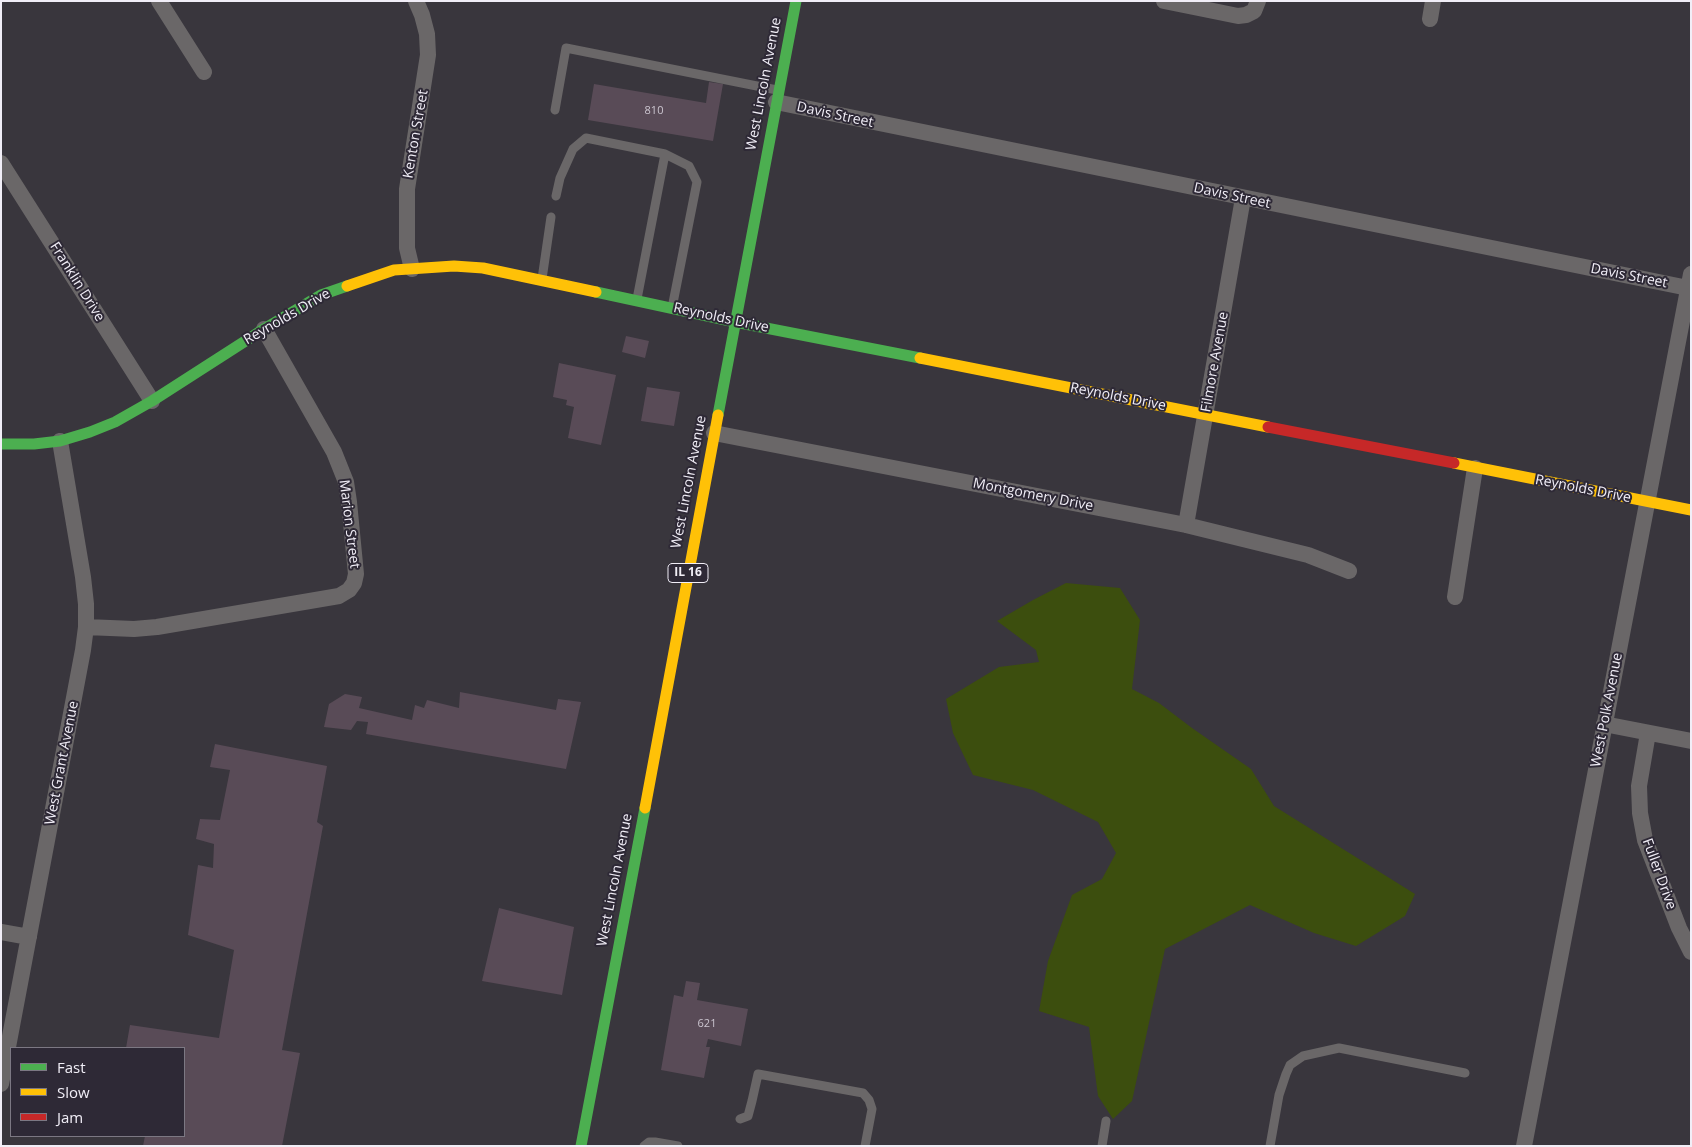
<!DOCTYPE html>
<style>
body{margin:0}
#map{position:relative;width:1692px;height:1147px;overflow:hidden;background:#39363d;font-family:"Open Sans",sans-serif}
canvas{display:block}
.frame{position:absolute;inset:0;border:2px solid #f1eef7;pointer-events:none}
.legend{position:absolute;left:10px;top:1047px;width:175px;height:90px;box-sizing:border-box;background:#2e2936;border:1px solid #7c7883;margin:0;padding:6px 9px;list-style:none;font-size:15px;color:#f1eef7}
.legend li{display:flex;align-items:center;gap:10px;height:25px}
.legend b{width:25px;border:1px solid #7c7883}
</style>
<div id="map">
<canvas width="1692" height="1147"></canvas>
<div class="frame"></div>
<ul class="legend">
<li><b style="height:6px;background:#4caf50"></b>Fast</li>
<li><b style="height:6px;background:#ffc107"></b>Slow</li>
<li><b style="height:6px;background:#c62828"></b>Jam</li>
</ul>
</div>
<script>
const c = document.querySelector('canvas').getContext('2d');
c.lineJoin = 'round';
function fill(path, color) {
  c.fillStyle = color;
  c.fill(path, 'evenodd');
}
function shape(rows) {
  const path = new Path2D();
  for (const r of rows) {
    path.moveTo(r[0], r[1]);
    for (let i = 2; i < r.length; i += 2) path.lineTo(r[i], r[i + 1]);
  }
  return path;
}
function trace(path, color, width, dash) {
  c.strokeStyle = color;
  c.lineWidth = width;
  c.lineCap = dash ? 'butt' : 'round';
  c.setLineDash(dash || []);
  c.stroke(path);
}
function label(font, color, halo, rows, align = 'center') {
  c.font = font + ' "Open Sans",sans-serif';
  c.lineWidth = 4;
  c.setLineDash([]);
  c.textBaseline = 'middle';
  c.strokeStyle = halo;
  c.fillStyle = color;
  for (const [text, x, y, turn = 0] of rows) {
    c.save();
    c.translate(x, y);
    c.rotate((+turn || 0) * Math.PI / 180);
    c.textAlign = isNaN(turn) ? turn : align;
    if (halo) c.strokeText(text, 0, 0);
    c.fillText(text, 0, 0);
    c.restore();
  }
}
fill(shape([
 [1066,583,1120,588,1140,620,1132,689,1159,703,1192,728,1251,769,1274,806,1415,894,1405,916,1356,946,1314,933,1250,905,1165,949,1132,1101,1113,1119,1098,1096,1089,1027,1039,1011,1048,961,1072,895,1102,879,1116,853,1098,822,1033,790,973,775,953,733,946,699,999,667,1039,662,1036,650,997,621,1033,600]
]), '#3c4e0e');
fill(shape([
 [709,82,723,84,713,141,588,120,594,84,706,103],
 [626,336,649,341,645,358,622,352],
 [559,363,616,375,601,445,568,438,574,407,566,405,567,400,553,397],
 [647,387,680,392,674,426,641,421],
 [460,692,556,710,558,699,581,702,566,769,366,734,368,722,357,721,351,730,324,727,329,704,345,694,362,697,359,708,412,720,415,705,424,708,427,700,459,708],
 [215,744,327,766,317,822,323,826,282,1050,300,1053,282,1146,143,1146,145,1136,184,1136,184,1048,126,1048,130,1025,219,1038,234,950,188,935,198,865,213,868,214,844,196,839,200,819,220,820,230,770,210,767],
 [499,908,574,927,562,995,482,981],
 [686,981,700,983,697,1000,748,1009,741,1046,708,1039,706,1047,710,1047,704,1078,661,1070,674,995,683,997]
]), '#594b57');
trace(shape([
 [555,110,566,48,777,90],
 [556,196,560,178,573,149,586,138,665,154,689,166,697,182,672,308],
 [542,279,551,217],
 [637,299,665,154],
 [740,1119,748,1116,752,1101,758,1074,863,1093,869,1100,872,1109,865,1146],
 [644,1146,649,1142,655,1142,678,1146],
 [1102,1146,1106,1121],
 [1270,1146,1279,1095,1286,1074,1290,1065,1303,1056,1339,1048,1465,1073]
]), '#6a6768', 9);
trace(shape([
 [159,1,204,72],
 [1164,1,1238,16,1246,15,1254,11,1258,1],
 [1430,19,1433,1],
 [776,102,1688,288],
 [1,163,152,401],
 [412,269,407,248,407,189,428,55,427,34,422,15,416,1],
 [714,433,1186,525,1308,555,1349,571],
 [1186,525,1243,198],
 [1455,597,1475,468],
 [86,627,134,629,157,627,339,596,349,590,354,583,356,574,349,502,346,482,334,452,264,329],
 [1604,724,1691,741],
 [1648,733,1639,786,1640,813,1645,840,1679,928,1691,952],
 [1,932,29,937],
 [1,1084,83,650,86,627,86,604,83,577,60,441],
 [1524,1146,1691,274]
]), '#6a6768', 16);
trace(shape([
 [596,292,735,322,920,358],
 [718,415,796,1],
 [1,444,34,444,60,441,90,432,115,422,152,401,264,329,321,295,347,286],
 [581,1146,645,808]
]), '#4caf50', 11);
trace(shape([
 [347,286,394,270,454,266,483,268,596,292],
 [920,358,1268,427],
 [1454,463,1691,510],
 [645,808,718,415]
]), '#ffc107', 11);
trace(shape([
 [1268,427,1454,463]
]), '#c62828', 11);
label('11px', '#cbc5cf', null, [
 ["810",654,111],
 ["621",707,1024]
]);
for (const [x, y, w] of [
 [688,573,40]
]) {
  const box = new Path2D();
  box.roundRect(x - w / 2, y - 9.5, w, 19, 4);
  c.fillStyle = '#2e2936';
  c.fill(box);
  trace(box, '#f1eef7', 1);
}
label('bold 12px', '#f1eef7', null, [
 ["IL 16",688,573]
]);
label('14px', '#f1eef7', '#2e2936', [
 ["West Lincoln Avenue",764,84,-79],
 ["Davis Street",835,115,12],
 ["Kenton Street",416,134,-80],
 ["Davis Street",1232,196,12],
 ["Davis Street",1629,276,11],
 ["Franklin Drive",77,282,58],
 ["Reynolds Drive",287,317,-30],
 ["Reynolds Drive",721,318,12],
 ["Filmore Avenue",1215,362,-80],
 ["Reynolds Drive",1118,397,11],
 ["West Lincoln Avenue",689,482,-79],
 ["Reynolds Drive",1583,489,11],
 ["Montgomery Drive",1033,495,11],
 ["Marion Street",349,524,83],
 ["West Polk Avenue",1607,710,-79],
 ["West Grant Avenue",62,763,-79],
 ["Fuller Drive",1659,874,70],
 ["West Lincoln Avenue",615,880,-79]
]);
</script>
